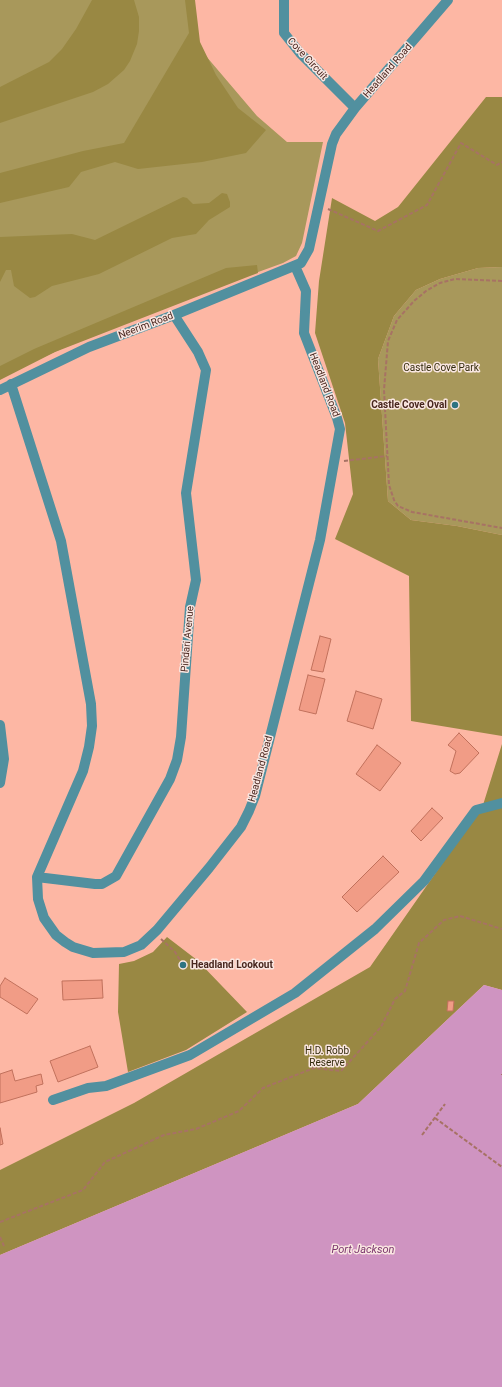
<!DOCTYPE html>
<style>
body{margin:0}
canvas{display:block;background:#fdb7a4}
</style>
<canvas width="502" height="1387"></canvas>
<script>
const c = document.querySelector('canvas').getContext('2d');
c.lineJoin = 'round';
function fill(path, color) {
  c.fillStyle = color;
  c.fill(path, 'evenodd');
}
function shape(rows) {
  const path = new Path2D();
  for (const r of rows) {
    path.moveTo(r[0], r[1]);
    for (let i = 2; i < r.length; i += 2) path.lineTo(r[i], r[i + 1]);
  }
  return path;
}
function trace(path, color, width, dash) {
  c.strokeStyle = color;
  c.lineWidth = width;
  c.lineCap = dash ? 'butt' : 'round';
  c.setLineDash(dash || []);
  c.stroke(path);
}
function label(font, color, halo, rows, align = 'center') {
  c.font = font + ' Roboto,sans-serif';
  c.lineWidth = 3;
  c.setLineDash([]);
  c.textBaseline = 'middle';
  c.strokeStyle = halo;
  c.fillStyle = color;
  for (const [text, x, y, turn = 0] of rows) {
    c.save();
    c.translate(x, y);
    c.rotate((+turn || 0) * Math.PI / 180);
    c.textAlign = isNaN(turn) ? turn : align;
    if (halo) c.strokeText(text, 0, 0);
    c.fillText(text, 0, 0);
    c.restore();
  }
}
fill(shape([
 [0,0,192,0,200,49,257,116,287,142,323,142,302,243,296,256,283,263,118,323,0,377],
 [502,267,502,535,457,526,411,520,388,501,378,359,394,316,416,290,440,279,478,268]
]), '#a8985b');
fill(shape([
 [92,0,134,0,139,17,139,31,137,44,130,61,124,70,108,84,93,92,0,123,0,87,49,62,62,49,76,29],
 [185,0,195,0,200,42,216,75,238,108,266,130,246,153,202,162,138,169,115,162,81,172,69,187,0,203,0,173,83,151,124,143,189,33],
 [486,97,502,97,502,267,478,268,440,279,416,290,394,316,378,359,388,501,411,520,457,526,502,535,502,736,411,721,409,576,335,539,353,494,345,423,315,333,319,281,332,198,375,221,398,207],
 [222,193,227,194,230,202,230,207,209,220,196,234,172,238,99,274,52,286,35,297,30,298,14,286,11,270,6,270,0,282,0,237,72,234,95,240,183,197,187,198,193,204,209,203],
 [257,265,258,273,250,276,55,352,0,380,0,366,34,349,226,268],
 [502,744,502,990,484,985,358,1104,0,1255,0,1170,134,1103,370,967,483,805],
 [167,937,197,960,247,1012,186,1050,128,1072,118,1012,119,964,134,961,153,952]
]), '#998843');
fill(shape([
 [484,985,502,990,502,1387,0,1387,0,1255,358,1104]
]), '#cf94c1');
const building = shape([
 [320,636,331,639,323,672,311,670,320,636],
 [308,675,325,679,316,714,299,710,308,675],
 [356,691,382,699,373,729,347,721,356,691],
 [459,733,479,753,460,773,455,774,450,771,456,751,448,745,459,733],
 [377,745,401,763,380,791,356,774,377,745],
 [432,808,443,818,421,841,411,831,432,808],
 [383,856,399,872,357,912,342,897,383,856],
 [5,978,38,999,27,1014,0,997,0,986,5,978],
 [102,980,103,998,63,1000,62,981,102,980],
 [448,1001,454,1001,453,1011,447,1011,448,1001],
 [90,1046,98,1067,58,1082,50,1061,90,1046],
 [12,1070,15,1081,41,1074,43,1084,36,1086,37,1092,0,1103,0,1074,12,1070],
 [0,1128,3,1144,0,1145,0,1128]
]);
fill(building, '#f19c86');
trace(building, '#c1715c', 1);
trace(shape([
 [328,209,378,231,427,205,461,143,497,165,502,162],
 [502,281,455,279,440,283,426,291,414,301,397,320,388,341,384,390,389,485,394,500,398,506,412,512,502,528],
 [344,461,387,456],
 [161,939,175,952,183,965],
 [502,1074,502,1075],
 [435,1118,502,1167],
 [422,1135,445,1104],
 [0,1222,83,1190,105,1162,164,1135,196,1129,239,1111,263,1088,314,1068,341,1071,381,1027,395,999,405,991,419,943,444,920,460,916,502,929],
 [0,1237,4,1246]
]), '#a77264', 2, [4, 2]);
trace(shape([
 [284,0,284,33,300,53,355,108],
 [11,384,61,541,91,704,92,726,89,747,83,771,37,877,38,899,44,918,56,935,65,942,73,947,93,953,124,952,141,945,157,930,209,868,241,827,249,811,255,796,320,540,340,429,337,418,304,333,306,291,295,266],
 [0,390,89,347,174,315,301,263,309,249,332,144,336,134,355,108,448,0],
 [0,725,4,759,0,783],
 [37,877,95,884,102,884,116,876,170,779,177,760,181,737,190,607,196,580,186,493,206,370,198,352,174,315],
 [53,1100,88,1088,106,1086,190,1055,295,993,375,929,424,881,476,810,502,803]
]), '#51909f', 10);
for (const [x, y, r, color] of [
 [455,405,4,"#2e7382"],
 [183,965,4,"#2e7382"]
]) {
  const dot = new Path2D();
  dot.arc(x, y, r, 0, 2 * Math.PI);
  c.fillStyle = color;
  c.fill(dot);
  trace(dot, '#f9e6e1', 1.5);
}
label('10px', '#48261e', '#f9e6e1', [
 ["Cove Circuit",307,59,47],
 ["Headland Road",388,71,-49],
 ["Neerim Road",146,326,-21],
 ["Headland Road",324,385,69],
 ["Pindari Avenue",188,639,-85],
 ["Headland Road",261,769,-75]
]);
label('10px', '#332b0c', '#f9e6e1', [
 ["Castle Cove Park",441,368],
 ["H.D. Robb",327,1051],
 ["Reserve",327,1063]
]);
label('bold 10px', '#48261e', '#f9e6e1', [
 ["Castle Cove Oval",447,405],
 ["Headland Lookout",191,965,"left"]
], 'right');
label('italic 11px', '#7c366e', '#f9e6e1', [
 ["Port Jackson",363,1250]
]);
</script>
